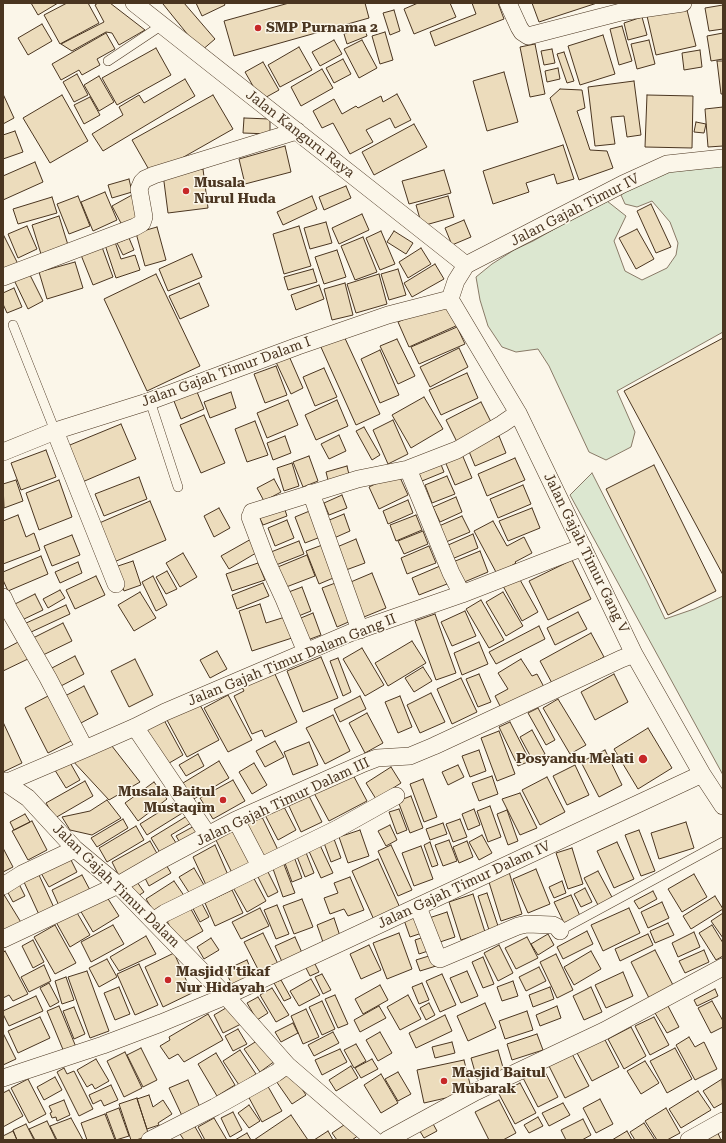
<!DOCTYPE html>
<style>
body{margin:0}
#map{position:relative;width:726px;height:1143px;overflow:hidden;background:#fbf6e9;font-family:"Roboto Serif",serif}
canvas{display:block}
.frame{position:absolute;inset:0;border:4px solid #4a3520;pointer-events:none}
</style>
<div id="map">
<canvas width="726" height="1143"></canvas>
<div class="frame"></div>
</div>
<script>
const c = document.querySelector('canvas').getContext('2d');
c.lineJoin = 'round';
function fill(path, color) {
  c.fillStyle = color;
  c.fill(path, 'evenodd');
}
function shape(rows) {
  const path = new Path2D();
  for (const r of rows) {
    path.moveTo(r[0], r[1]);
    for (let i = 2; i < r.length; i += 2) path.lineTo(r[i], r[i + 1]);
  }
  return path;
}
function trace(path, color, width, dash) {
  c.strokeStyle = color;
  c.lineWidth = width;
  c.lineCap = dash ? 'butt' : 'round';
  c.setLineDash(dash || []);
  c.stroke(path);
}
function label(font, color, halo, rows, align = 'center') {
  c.font = font + ' "Roboto Serif",serif';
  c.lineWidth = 3;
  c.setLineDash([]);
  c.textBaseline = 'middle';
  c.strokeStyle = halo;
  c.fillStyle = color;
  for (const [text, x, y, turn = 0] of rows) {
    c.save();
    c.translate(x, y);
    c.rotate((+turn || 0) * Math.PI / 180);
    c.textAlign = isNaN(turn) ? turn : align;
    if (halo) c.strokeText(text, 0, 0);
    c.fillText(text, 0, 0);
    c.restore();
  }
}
const green = shape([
 [723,162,723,332,617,391,635,432,631,447,606,460,589,452,549,366,538,349,516,352,502,347,488,326,480,300,476,277,492,264,514,250,533,241,581,214,607,201,626,216,614,241,625,271,642,280,667,268,676,255,678,243,670,222,652,201,637,207,625,204,621,195,634,184,677,168,723,162],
 [592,473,647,581,665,619,694,609,723,596,723,775,570,495,592,473]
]);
fill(green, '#dce7d0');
trace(green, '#887966', 1);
const building = shape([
 [31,3,58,3,38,15,31,3],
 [67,3,88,3,99,23,60,44,44,15,67,3],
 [98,3,110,3,145,30,119,45,112,33,106,32,72,51,61,44,104,22,95,5,98,3],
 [164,3,184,3,215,39,201,51,163,4,164,3],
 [196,3,224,3,225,5,202,16,196,3],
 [289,3,365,3,369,18,234,56,224,21,289,3],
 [418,3,450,3,456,17,414,34,404,9,418,3],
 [472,3,498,3,504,19,435,46,430,32,476,14,472,3],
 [532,3,597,3,539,22,532,3],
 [723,5,723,29,709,31,705,8,723,5],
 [686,6,696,46,656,55,647,16,686,6],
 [394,10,400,31,390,35,383,13,394,10],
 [642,17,647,35,628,40,624,23,642,17],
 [42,24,52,41,28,55,18,38,42,24],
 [364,26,367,36,347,44,344,34,364,26],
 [622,26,632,61,619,65,610,29,622,26],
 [385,32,393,60,380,64,372,36,385,32],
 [106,33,115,49,97,59,100,65,82,75,79,70,61,80,52,64,106,33],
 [723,33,723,59,711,61,707,36,723,33],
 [603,35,615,74,580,85,568,46,603,35],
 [334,40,342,54,320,66,312,52,334,40],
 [362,40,377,68,359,78,344,49,362,40],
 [649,40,655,64,637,69,631,44,649,40],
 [535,44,545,94,530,97,520,47,535,44],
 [299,47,312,70,280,87,268,65,299,47],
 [156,48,171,75,117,105,102,78,156,48],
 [552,49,555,63,544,65,541,51,552,49],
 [700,50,702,67,684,70,682,53,700,50],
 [564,52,574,81,567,83,557,54,564,52],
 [343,59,351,74,334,83,326,68,343,59],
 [717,61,723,61,723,94,721,94,717,61],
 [263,62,279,90,261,100,245,72,263,62],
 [558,68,560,79,547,82,545,71,558,68],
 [322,69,333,88,301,106,291,87,322,69],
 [504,72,518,122,487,131,473,81,504,72],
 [77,74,88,95,74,102,63,82,77,74],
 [99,76,114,102,99,111,84,85,99,76],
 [185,79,195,96,103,151,92,134,123,115,119,107,139,95,144,103,185,79],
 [634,81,641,135,627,137,624,116,611,117,615,144,595,146,588,87,634,81],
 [560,89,582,90,585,108,577,111,590,150,607,151,613,168,579,180,550,98,560,89],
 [3,94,14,118,3,124,3,94],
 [397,94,411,120,395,128,390,118,366,130,373,142,350,154,333,123,322,128,313,111,334,99,342,114,356,106,358,108,381,96,383,102,397,94],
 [62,95,88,141,50,163,23,118,62,95],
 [213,95,233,129,152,175,132,140,213,95],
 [647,95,693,96,692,148,645,147,647,95],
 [90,97,100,115,84,124,74,105,90,97],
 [723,107,723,146,708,147,705,109,723,107],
 [244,118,270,119,270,134,243,133,244,118],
 [696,122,706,124,704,133,694,132,696,122],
 [414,124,427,147,374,175,362,152,414,124],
 [15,131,23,152,3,159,3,135,15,131],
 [563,145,574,179,557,184,554,174,526,183,529,192,493,204,483,171,563,145],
 [285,146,291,172,245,184,239,159,285,146],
 [35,162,43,182,3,200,3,176,35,162],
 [203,169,208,208,168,213,163,174,203,169],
 [444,170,451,193,409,204,402,181,444,170],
 [129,179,132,192,112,198,108,185,129,179],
 [346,186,351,198,324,210,319,197,346,186],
 [105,192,117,220,93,231,81,202,105,192],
 [132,195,142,215,122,225,112,206,132,195],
 [78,196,90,226,69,234,57,204,78,196],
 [312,196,317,209,283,225,277,212,312,196],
 [448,196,454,217,422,226,416,205,448,196],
 [52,197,57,213,18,224,13,209,52,197],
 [651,204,671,247,656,253,637,211,651,204],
 [362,214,369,230,339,244,332,228,362,214],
 [59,216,68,245,41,254,32,225,59,216],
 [464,220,471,237,452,245,445,228,464,220],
 [326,222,332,243,310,249,304,228,326,222],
 [27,226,37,249,18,258,8,234,27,226],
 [299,226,311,266,284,274,273,234,299,226],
 [157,227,166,260,145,266,136,233,157,227],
 [637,229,654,259,636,269,619,238,637,229],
 [381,231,395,264,380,270,366,238,381,231],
 [394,231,413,243,406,254,387,242,394,231],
 [3,234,18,264,3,272,3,234],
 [363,237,377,272,355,280,341,246,363,237],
 [129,238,134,250,123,255,117,243,129,238],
 [115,242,121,259,135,255,140,270,116,278,105,245,115,242],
 [102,247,113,277,93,285,81,255,102,247],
 [421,248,431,264,408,278,399,262,421,248],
 [337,250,346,277,324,284,315,257,337,250],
 [192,254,202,277,168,291,159,269,192,254],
 [75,262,83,288,47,299,39,272,75,262],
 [435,264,444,279,412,297,404,283,435,264],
 [313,269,317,282,288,290,284,277,313,269],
 [398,269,406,295,389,300,381,274,398,269],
 [29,273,43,301,28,309,14,280,29,273],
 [156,274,200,366,147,391,104,299,156,274],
 [379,274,387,304,356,313,347,284,379,274],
 [199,283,209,306,180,319,169,296,199,283],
 [345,283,353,315,332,320,324,289,345,283],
 [319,285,324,299,296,310,291,295,319,285],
 [14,288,22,307,7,313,3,304,3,293,14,288],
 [447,300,458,325,409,347,398,322,447,300],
 [457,327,465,344,419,364,411,347,457,327],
 [343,334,380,414,356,425,320,345,343,334],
 [723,338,723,575,624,391,723,338],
 [397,339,415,376,398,384,380,346,397,339],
 [459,348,468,367,430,387,420,367,459,348],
 [380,350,399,395,380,403,361,359,380,350],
 [289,356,303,388,291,394,276,362,289,356],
 [276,366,287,395,265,403,254,374,276,366],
 [324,368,337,397,315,406,303,377,324,368],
 [467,373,478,398,441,415,429,390,467,373],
 [195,387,204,409,181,419,172,396,195,387],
 [231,392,236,408,210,418,204,402,231,392],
 [424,397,443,429,411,448,392,415,424,397],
 [288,400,298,425,267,438,257,413,288,400],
 [337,400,348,426,316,440,305,415,337,400],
 [481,402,493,426,458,444,446,420,481,402],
 [204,415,225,463,201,473,180,425,204,415],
 [393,420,408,454,388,464,373,430,393,420],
 [255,421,268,455,247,462,235,429,255,421],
 [121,424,136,459,80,483,65,447,121,424],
 [364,427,380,455,372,460,356,431,364,427],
 [339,435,346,451,329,459,321,444,339,435],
 [285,436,291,453,273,460,267,443,285,436],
 [499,436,506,453,475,466,468,449,499,436],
 [46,450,56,477,21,490,11,463,46,450],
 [461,452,472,478,455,485,444,459,461,452],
 [309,456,318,481,303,487,293,462,309,456],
 [515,458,525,480,487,496,478,474,515,458],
 [440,462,444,472,422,481,418,471,440,462],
 [292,463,299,486,284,491,277,468,292,463],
 [654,465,716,591,668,615,606,489,654,465],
 [347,466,350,479,329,484,326,472,347,466],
 [398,473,408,495,379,509,369,487,398,473],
 [447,476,455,494,432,503,425,485,447,476],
 [139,477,147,499,104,516,95,494,139,477],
 [274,479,281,492,264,501,257,488,274,479],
 [16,480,23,501,4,508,3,484,16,480],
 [59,480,72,517,39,530,26,493,59,480],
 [523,485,531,504,498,518,490,499,523,485],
 [342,495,347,508,329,515,324,503,342,495],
 [456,497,462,512,440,522,433,507,456,497],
 [408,500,413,513,388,524,383,511,408,500],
 [150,501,166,540,114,562,97,524,150,501],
 [283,504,287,516,263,525,258,514,283,504],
 [219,508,230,528,214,537,204,516,219,508],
 [532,508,540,528,508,541,499,521,532,508],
 [312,510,323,536,305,543,295,517,312,510],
 [344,514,350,531,334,538,327,521,344,514],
 [18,515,26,537,34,533,40,550,3,564,3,521,18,515],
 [416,515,422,530,396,541,390,525,416,515],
 [462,516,470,532,446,542,439,526,462,516],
 [287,520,294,538,275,546,268,528,287,520],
 [493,521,507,546,524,537,532,553,515,562,516,563,497,574,474,531,493,521],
 [423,531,428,544,404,554,398,541,423,531],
 [473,534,478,548,452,559,446,546,473,534],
 [72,535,80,555,52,566,44,546,72,535],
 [253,538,261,550,229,569,221,556,253,538],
 [356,539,365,563,346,570,337,547,356,539],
 [299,541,304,554,276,565,271,552,299,541],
 [325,544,338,576,319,584,306,551,325,544],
 [429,546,436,563,407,574,401,558,429,546],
 [480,551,488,572,462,583,453,562,480,551],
 [183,553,197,577,180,587,166,563,183,553],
 [307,555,315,576,281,589,273,569,307,555],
 [41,556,48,574,8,591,3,580,3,572,41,556],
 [572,560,591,599,548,620,529,581,572,560],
 [133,561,141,585,124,591,115,567,133,561],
 [78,562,82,573,60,583,55,572,78,562],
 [258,563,265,580,232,591,226,574,258,563],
 [440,566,447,584,419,595,412,578,440,566],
 [167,571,177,589,166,594,156,577,167,571],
 [372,573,386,608,359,619,346,584,372,573],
 [96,576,105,595,75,609,66,590,96,576],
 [153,576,167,605,156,611,142,582,153,576],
 [519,578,538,612,522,621,503,586,519,578],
 [338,582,353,620,337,627,322,588,338,582],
 [263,583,269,596,237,609,232,595,263,583],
 [302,587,311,611,296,617,286,593,302,587],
 [60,590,65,598,48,608,43,599,60,590],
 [140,592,156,618,134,631,118,605,140,592],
 [503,592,523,626,506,636,486,602,503,592],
 [35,594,43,610,22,620,15,604,35,594],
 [481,600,504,640,489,648,466,609,481,600],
 [260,604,266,623,285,617,292,638,252,651,239,611,260,604],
 [66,605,70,614,29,633,24,624,66,605],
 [465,611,476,636,452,646,441,622,465,611],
 [578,612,587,629,555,645,547,628,578,612],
 [313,613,321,635,305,641,296,620,313,613],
 [435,614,456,673,436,680,415,621,435,614],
 [63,623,72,641,41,656,33,638,63,623],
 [539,626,545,639,496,664,489,652,539,626],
 [591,633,604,657,553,685,540,661,591,633],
 [22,640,30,658,3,671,3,650,22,640],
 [412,641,426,663,388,686,375,663,412,641],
 [479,642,488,664,462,675,454,653,479,642],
 [362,648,384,685,365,696,343,659,362,648],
 [217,651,227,669,210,678,200,660,217,651],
 [75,656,84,674,59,687,50,669,75,656],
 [321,657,338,698,303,712,287,671,321,657],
 [338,658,351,692,343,696,330,661,338,658],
 [135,659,153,695,129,707,111,671,135,659],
 [521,659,532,676,537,674,544,687,502,710,495,696,508,689,498,673,521,659],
 [423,667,432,681,414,692,405,678,423,667],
 [274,672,297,722,265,737,262,730,252,734,234,696,244,691,242,687,274,672],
 [479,674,491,702,478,707,466,679,479,674],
 [614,674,628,702,595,720,581,692,614,674],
 [461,678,477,712,452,724,437,689,461,678],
 [84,686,98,714,79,724,65,696,84,686],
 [431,693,445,722,420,733,407,705,431,693],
 [50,695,73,740,48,753,25,708,50,695],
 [228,695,252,740,228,752,204,708,228,695],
 [360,696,366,709,340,722,334,709,360,696],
 [400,696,412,727,398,733,385,702,400,696],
 [558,699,586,745,570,754,543,708,558,699],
 [199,703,219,740,187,757,167,720,199,703],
 [538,708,555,740,546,745,528,713,538,708],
 [367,713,383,743,365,753,349,723,367,713],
 [333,715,350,751,325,764,306,728,333,715],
 [164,720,183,755,164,766,145,731,164,720],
 [3,722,22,763,3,772,3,722],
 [510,722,530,761,518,766,499,727,510,722],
 [648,728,672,768,638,789,614,749,648,728],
 [532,730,545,754,533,761,520,737,532,730],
 [499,731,515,774,497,781,481,738,499,731],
 [108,741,140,782,109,800,71,759,108,741],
 [275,741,284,757,265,767,256,751,275,741],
 [309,742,318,765,293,775,284,752,309,742],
 [479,750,486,771,470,777,462,756,479,750],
 [605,750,622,785,599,797,581,762,605,750],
 [198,754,204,766,186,776,179,765,198,754],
 [68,759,80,780,66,788,53,767,68,759],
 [219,761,229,778,192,800,183,783,219,761],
 [254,763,267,785,252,794,239,772,254,763],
 [458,765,464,777,448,785,442,772,458,765],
 [575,765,589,795,567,805,553,776,575,765],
 [391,767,401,783,376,799,366,783,391,767],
 [352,773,367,801,329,821,314,793,352,773],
 [492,776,498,794,479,801,472,783,492,776],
 [547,777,565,812,540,825,522,790,547,777],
 [423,779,437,817,424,822,410,784,423,779],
 [233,780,245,801,213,819,200,798,233,780],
 [85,781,93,796,55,818,46,803,85,781],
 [154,782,167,799,138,821,125,803,154,782],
 [520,793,537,828,520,835,502,799,520,793],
 [308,794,322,822,301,832,288,804,308,794],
 [411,796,423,828,410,833,398,801,411,796],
 [107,800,121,818,92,835,70,830,62,817,90,811,107,800],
 [177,801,184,812,147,835,140,824,177,801],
 [283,805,296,830,278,840,265,815,283,805],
 [490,806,501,837,488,842,477,811,490,806],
 [399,809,407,830,397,834,389,812,399,809],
 [474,809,480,825,468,830,462,814,474,809],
 [507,810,518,841,508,845,497,814,507,810],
 [25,814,30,822,14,830,10,822,25,814],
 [187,816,191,823,171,835,178,846,162,856,151,838,187,816],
 [262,817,278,850,260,859,243,826,262,817],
 [123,819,128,828,97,847,91,838,123,819],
 [460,819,467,837,453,842,446,824,460,819],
 [32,821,47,850,28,860,12,831,32,821],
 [686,822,694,848,659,859,651,833,686,822],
 [443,823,447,834,430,840,426,829,443,823],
 [198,824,203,834,182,846,176,836,198,824],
 [237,825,255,862,232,873,214,836,237,825],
 [390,825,397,840,386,846,378,831,390,825],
 [136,826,144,840,107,862,99,848,136,826],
 [360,830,369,856,348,863,339,837,360,830],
 [639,830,655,871,641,876,625,835,639,830],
 [482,835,492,853,479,860,469,842,482,835],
 [334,839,341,858,331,862,324,843,334,839],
 [449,840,457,861,443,866,435,845,449,840],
 [150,841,159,857,120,878,112,862,150,841],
 [467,841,473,857,459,863,453,847,467,841],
 [430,842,438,865,432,867,424,845,430,842],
 [617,842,634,879,614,888,597,851,617,842],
 [319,843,333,873,321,878,308,849,319,843],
 [215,845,228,875,206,885,193,857,215,845],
 [391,845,412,890,398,896,378,851,391,845],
 [421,846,433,879,414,886,402,853,421,846],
 [3,848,13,867,3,872,3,848],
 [572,848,583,884,568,889,556,853,572,848],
 [305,850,314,873,305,877,296,854,305,850],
 [293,854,302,878,292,882,283,858,293,854],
 [70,858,77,872,49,887,41,873,70,858],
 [378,859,401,910,375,922,352,871,378,859],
 [283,862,295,893,283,897,272,866,283,862],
 [165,863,171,873,149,886,144,876,165,863],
 [194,868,204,885,190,894,179,877,194,868],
 [266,868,278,892,268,897,256,873,266,868],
 [536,869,550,904,528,913,513,879,536,869],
 [598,871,613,899,599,907,584,878,598,871],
 [509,872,522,914,501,921,488,879,509,872],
 [251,873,266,901,247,912,231,884,251,873],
 [694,874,707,897,682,912,668,889,694,874],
 [39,875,56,912,41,919,24,882,39,875],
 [82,875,91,892,60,908,52,890,82,875],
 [350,877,364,910,348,916,344,909,330,914,324,898,338,893,334,883,350,877],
 [174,881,185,897,156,915,146,899,174,881],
 [562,881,566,893,554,898,549,887,562,881],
 [137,882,144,892,135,898,129,888,137,882],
 [19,884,25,896,13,902,7,891,19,884],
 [585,888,592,902,581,907,574,894,585,888],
 [232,890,243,913,215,926,205,903,232,890],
 [653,891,657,899,639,909,634,901,653,891],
 [3,893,22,924,6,933,3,928,3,893],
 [487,893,498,926,489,930,478,896,487,893],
 [105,894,119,916,93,932,80,910,105,894],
 [473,894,485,932,461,940,449,902,473,894],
 [571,895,580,916,564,923,554,902,571,895],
 [715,896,723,909,691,929,683,916,715,896],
 [199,898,209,917,200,922,190,903,199,898],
 [302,899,313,927,294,934,283,906,302,899],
 [187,902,203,931,180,944,164,916,187,902],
 [662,902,669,918,648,928,641,912,662,902],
 [277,905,289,934,276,939,264,910,277,905],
 [260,908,269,926,241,939,232,922,260,908],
 [629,908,640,933,603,951,591,925,629,908],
 [76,911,90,935,70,947,56,922,76,911],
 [447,912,455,937,434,944,426,919,447,912],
 [723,913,723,938,711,921,723,913],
 [419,915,425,932,410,937,404,920,419,915],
 [334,918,341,939,324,945,317,925,334,918],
 [668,923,674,935,655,943,650,931,668,923],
 [55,925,76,963,55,974,34,937,55,925],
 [113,925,124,944,91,962,81,942,113,925],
 [712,925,723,943,723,956,716,960,699,933,712,925],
 [587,931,593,944,563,959,557,947,587,931],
 [694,932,700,947,678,957,672,943,694,932],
 [263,933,280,968,262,977,244,942,263,933],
 [399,933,412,969,387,979,373,943,399,933],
 [548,934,554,945,538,955,531,944,548,934],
 [648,934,653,945,620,961,615,949,648,934],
 [146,936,156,954,119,971,110,957,146,936],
 [427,936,431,950,419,954,415,940,427,936],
 [295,937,303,955,283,964,275,946,295,937],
 [527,937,538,958,516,969,505,948,527,937],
 [211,938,219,950,204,959,197,947,211,938],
 [33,940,44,962,33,968,22,946,33,940],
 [369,945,381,970,361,979,350,954,369,945],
 [499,945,513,973,498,981,484,953,499,945],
 [655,950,675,989,651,1002,631,962,655,950],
 [704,950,709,962,685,973,679,961,704,950],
 [5,951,28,994,13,1001,9,995,3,998,3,953,5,951],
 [591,951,601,969,574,985,564,967,591,951],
 [174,953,192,993,163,1007,145,967,174,953],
 [556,954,573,990,557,998,540,962,556,954],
 [432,955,436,966,420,971,416,960,432,955],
 [483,957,494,984,483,988,472,962,483,957],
 [107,959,117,977,99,987,89,968,107,959],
 [247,960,255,980,234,989,225,970,247,960],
 [314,962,319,972,310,976,305,966,314,962],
 [139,964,158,1005,135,1015,117,974,139,964],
 [44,965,51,981,29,992,21,977,44,965],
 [539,967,546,981,526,991,519,977,539,967],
 [87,971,109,1031,90,1038,68,977,87,971],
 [467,971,478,996,461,1003,450,978,467,971],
 [623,972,633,996,606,1008,595,985,623,972],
 [322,974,331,990,323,994,315,977,322,974],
 [442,974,456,1005,440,1012,426,981,442,974],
 [66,977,74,1000,62,1004,55,981,66,977],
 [311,979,320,995,299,1006,290,991,311,979],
 [281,980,291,998,284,1001,274,983,281,980],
 [513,981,518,996,502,1001,497,987,513,981],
 [49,983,59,1002,50,1007,40,988,49,983],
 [422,983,429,1000,419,1004,412,987,422,983],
 [380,985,388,1000,363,1014,355,999,380,985],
 [119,987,130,1014,115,1020,104,993,119,987],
 [550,987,554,999,533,1007,529,995,550,987],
 [591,987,602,1012,584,1020,573,996,591,987],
 [272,988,289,1015,276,1022,260,995,272,988],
 [715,989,718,996,697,1006,694,1000,715,989],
 [335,995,348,1024,338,1028,325,999,335,995],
 [408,995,421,1019,400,1030,387,1007,408,995],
 [36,996,43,1011,9,1026,3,1014,3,1011,36,996],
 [258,997,268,1013,257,1020,247,1003,258,997],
 [322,1001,335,1029,322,1035,309,1007,322,1001],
 [712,1001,723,1021,723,1027,711,1033,698,1008,712,1001],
 [429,1003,435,1015,426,1020,420,1008,429,1003],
 [485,1003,496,1028,468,1041,457,1016,485,1003],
 [231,1005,241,1024,223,1033,214,1015,231,1005],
 [59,1006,76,1047,64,1052,47,1011,59,1006],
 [379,1006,386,1018,360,1032,354,1020,379,1006],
 [557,1006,561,1018,540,1026,536,1015,557,1006],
 [668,1006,679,1027,667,1033,655,1013,668,1006],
 [74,1007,85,1034,74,1039,63,1011,74,1007],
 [306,1009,319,1037,303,1044,291,1016,306,1009],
 [527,1011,533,1030,505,1039,499,1021,527,1011],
 [208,1014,223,1040,184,1062,178,1054,169,1059,160,1046,170,1040,169,1037,208,1014],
 [445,1015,452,1031,416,1048,409,1033,445,1015],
 [40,1017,50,1038,18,1053,8,1031,40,1017],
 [654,1017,669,1045,650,1055,635,1026,654,1017],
 [293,1023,298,1033,281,1042,275,1032,293,1023],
 [631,1027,646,1056,624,1069,608,1039,631,1027],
 [238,1029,247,1044,233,1051,225,1036,238,1029],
 [333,1032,339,1043,314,1056,308,1045,333,1032],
 [380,1032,392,1053,378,1061,366,1040,380,1032],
 [3,1033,16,1059,3,1065,3,1033],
 [537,1034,543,1050,512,1060,507,1044,537,1034],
 [603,1036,619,1067,592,1081,576,1051,603,1036],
 [689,1037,695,1047,704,1042,717,1069,695,1080,682,1056,676,1045,689,1037],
 [260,1039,275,1061,260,1072,244,1049,260,1039],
 [452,1042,455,1053,435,1058,432,1047,452,1042],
 [356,1044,366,1061,354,1068,344,1050,356,1044],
 [141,1048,157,1080,143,1087,127,1055,141,1048],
 [675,1048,692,1079,667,1093,650,1061,675,1048],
 [340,1049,347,1062,322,1075,315,1060,340,1049],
 [240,1050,256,1074,239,1085,223,1061,240,1050],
 [498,1050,504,1071,477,1079,471,1058,498,1050],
 [125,1052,142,1088,124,1097,107,1061,125,1052],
 [216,1053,235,1085,217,1096,198,1064,216,1053],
 [572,1054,589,1086,565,1098,549,1066,572,1054],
 [96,1059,109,1081,95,1089,92,1084,87,1087,77,1070,96,1059],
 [372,1059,378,1069,361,1078,355,1068,372,1059],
 [464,1060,472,1092,424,1103,417,1070,464,1060],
 [645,1061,659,1083,641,1094,627,1071,645,1061],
 [351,1066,358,1078,336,1091,329,1080,351,1066],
 [542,1066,558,1097,538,1107,522,1076,542,1066],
 [64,1068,67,1074,74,1071,93,1109,79,1116,57,1072,64,1068],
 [290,1071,306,1095,292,1104,276,1081,290,1071],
 [398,1072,411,1094,398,1101,385,1079,398,1072],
 [381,1074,398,1103,381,1113,364,1085,381,1074],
 [55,1077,62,1090,44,1100,37,1087,55,1077],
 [28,1079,46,1114,29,1123,11,1088,28,1079],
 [722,1079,723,1103,714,1108,703,1091,722,1079],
 [188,1080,202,1112,184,1120,169,1088,188,1080],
 [266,1083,282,1111,262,1122,247,1094,266,1083],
 [520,1083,536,1113,515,1124,499,1094,520,1083],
 [111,1085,118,1100,104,1106,101,1100,93,1104,89,1095,111,1085],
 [9,1090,23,1116,3,1127,3,1093,9,1090],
 [698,1091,711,1110,681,1128,669,1109,698,1091],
 [149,1095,153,1107,163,1100,172,1114,158,1123,159,1125,147,1129,137,1099,149,1095],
 [137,1098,149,1136,136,1140,131,1140,119,1104,137,1098],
 [600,1099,613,1124,596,1133,583,1108,600,1099],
 [64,1100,70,1115,57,1121,56,1117,52,1118,50,1113,52,1112,49,1106,64,1100],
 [499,1100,516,1133,503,1140,489,1140,475,1112,499,1100],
 [563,1103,570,1115,549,1126,542,1113,563,1103],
 [249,1105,260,1121,249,1128,238,1113,249,1105],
 [119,1108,129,1136,116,1140,106,1113,119,1108],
 [666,1108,680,1133,667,1140,657,1140,645,1121,666,1108],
 [233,1112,242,1130,230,1137,221,1118,233,1112],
 [105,1114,115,1140,87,1140,81,1123,105,1114],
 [291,1115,308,1140,254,1140,291,1115],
 [538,1117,543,1126,529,1133,524,1125,538,1117],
 [71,1118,83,1140,57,1140,50,1126,71,1118],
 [214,1118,227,1140,205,1140,198,1127,214,1118],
 [583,1119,591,1135,582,1140,566,1140,561,1130,583,1119],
 [431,1120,437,1131,424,1138,418,1128,431,1120],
 [47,1121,56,1140,35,1140,29,1129,47,1121],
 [350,1121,359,1135,352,1140,337,1140,332,1133,350,1121],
 [644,1123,655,1140,635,1140,630,1132,644,1123],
 [26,1124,34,1140,17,1140,13,1130,26,1124],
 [194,1125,202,1139,201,1140,184,1140,180,1134,194,1125],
 [13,1131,17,1140,3,1140,3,1136,13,1131],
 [328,1131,333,1140,314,1140,328,1131],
 [627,1131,632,1140,612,1140,627,1131],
 [717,1131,721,1140,700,1140,717,1131],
 [247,1133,251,1140,235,1140,247,1133]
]);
fill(building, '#ecdcbc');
trace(building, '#4a3520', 1);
const lane = shape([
 [108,61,162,25],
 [13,325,55,431],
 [150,401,178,487],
 [557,932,723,842]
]);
const street = shape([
 [134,3,437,242,466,265],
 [508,3,519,27,522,32,528,36,621,12,683,3],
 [3,277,135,227,142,223,144,217,139,189,142,182,145,179,154,175,297,131],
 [450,299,518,413,634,654,702,774,723,806],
 [450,299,456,281,466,265,623,184,667,164,723,158],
 [55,431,116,584],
 [3,452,55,431,150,401,298,346,388,315,450,299],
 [311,493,360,630],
 [462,594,451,573,408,469,457,450,502,424,518,413],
 [3,597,9,610,48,678,85,749],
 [306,652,284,599,267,562,250,517,251,515,252,512,358,479,408,469],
 [135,727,208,835],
 [3,781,28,798,75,849,118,885,153,921,226,996,287,1065,374,1140],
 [3,784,85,749,135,727,165,712,350,633,462,594,583,547],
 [236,820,260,866],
 [3,886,22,874,75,849],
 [418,907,438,958,440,959,518,926,527,924,553,925,557,927,560,931],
 [153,921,165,913,337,829,396,796],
 [3,939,118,885,163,859,236,820,364,763,377,758,410,756,434,746,621,659,634,654],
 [3,1078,103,1045,161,1023,226,996,702,774],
 [150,1140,215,1107,276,1073,287,1065],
 [387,1140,475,1092,604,1031,723,967],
 [689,1140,723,1121]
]);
trace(lane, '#4a3520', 10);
trace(street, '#4a3520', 18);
trace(lane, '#fbf6e9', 9);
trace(street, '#fbf6e9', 17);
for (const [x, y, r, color] of [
 [258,28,4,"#c62828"],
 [186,191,4,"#c62828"],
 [643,759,5,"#c62828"],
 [223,800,4,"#c62828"],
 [168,980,4,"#c62828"],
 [444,1081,4,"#c62828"]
]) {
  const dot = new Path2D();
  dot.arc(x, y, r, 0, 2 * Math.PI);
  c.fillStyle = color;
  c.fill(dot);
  trace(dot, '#fbf6e9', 1.5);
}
label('bold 14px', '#4a3520', '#fbf6e9', [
 ["SMP Purnama 2",266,28],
 ["Musala",194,183],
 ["Nurul Huda",194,199],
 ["Posyandu Melati",634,759,"right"],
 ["Musala Baitul",215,792,"right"],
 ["Mustaqim",215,808,"right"],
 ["Masjid I'tikaf",176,972],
 ["Nur Hidayah",176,988],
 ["Masjid Baitul",452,1073],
 ["Mubarak",452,1089]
], 'left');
label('14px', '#4a3520', '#fbf6e9', [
 ["Jalan Kanguru Raya",300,134,38],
 ["Jalan Gajah Timur IV",575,210,-27],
 ["Jalan Gajah Timur Dalam I",226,372,-20],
 ["Jalan Gajah Timur Gang V",586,553,64],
 ["Jalan Gajah Timur Dalam Gang II",292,660,-22],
 ["Jalan Gajah Timur Dalam III",283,802,-25],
 ["Jalan Gajah Timur Dalam IV",464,885,-25],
 ["Jalan Gajah Timur Dalam",116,886,44]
]);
</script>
